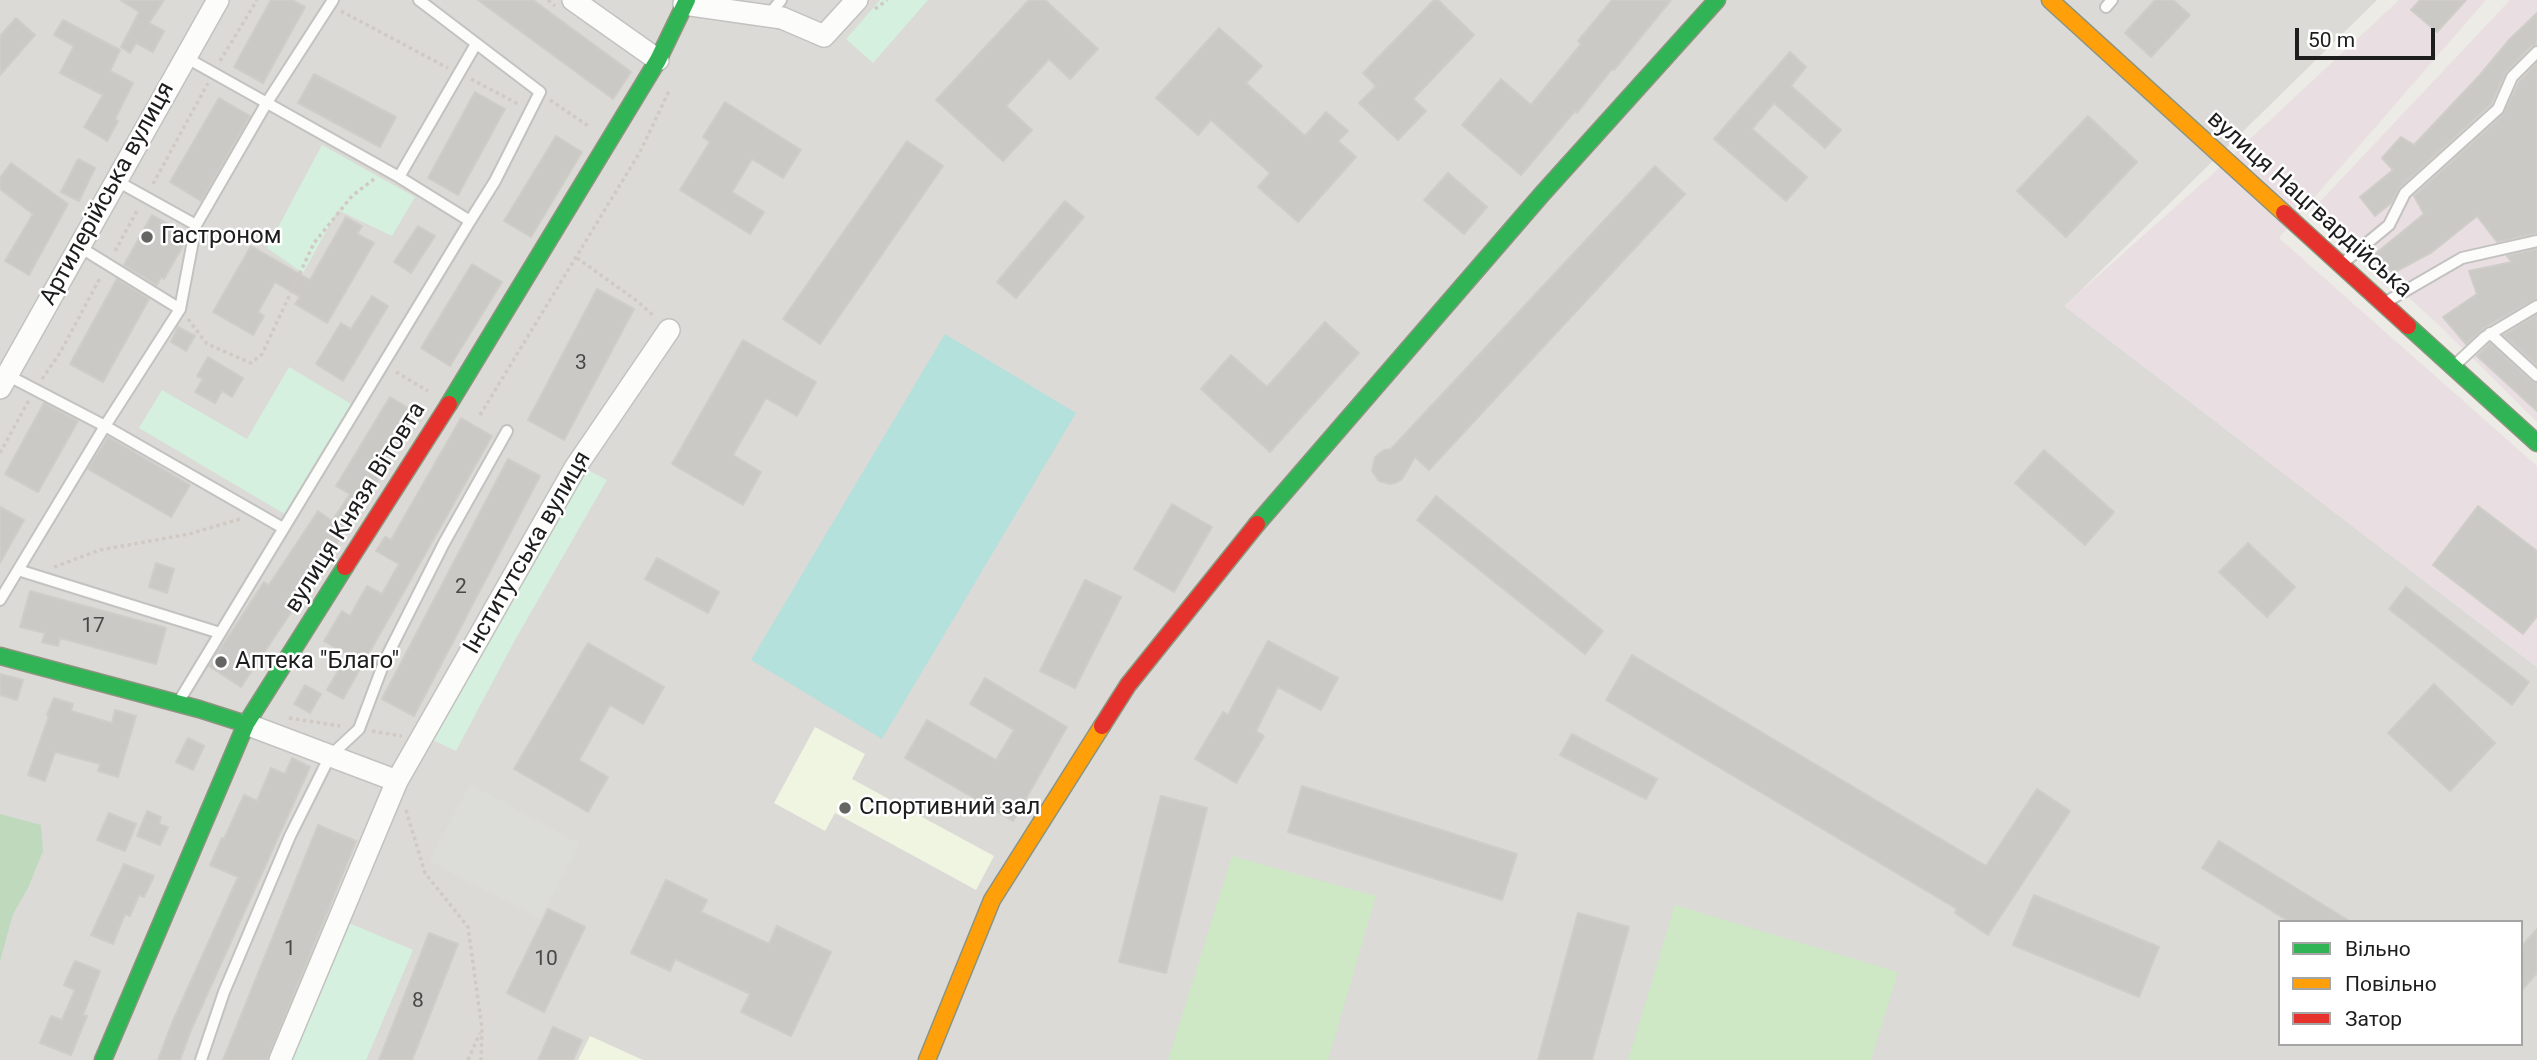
<!DOCTYPE html>
<meta charset="utf-8">
<style>
body{margin:0}
#map{position:relative;width:2537px;height:1060px;overflow:hidden;background:#ecebe6;font-family:Roboto,sans-serif}
canvas{display:block}
.legend{position:absolute;left:2278px;top:920px;width:245px;height:126px;box-sizing:border-box;background:#fff;border:2px solid #a5a5a5;margin:0;padding:9px 12px;list-style:none;font-size:21px;color:#1d1d1d}
.legend li{display:flex;align-items:center;gap:14px;height:35px}
.legend b{width:35px;border:2px solid #a5a5a5}
.scale{position:absolute;left:2295px;top:28px;width:140px;height:32px;box-sizing:border-box;border:4px solid #1d1d1d;border-top:0;padding-left:9px;font-size:21px;line-height:24px;white-space:nowrap;color:#1d1d1d;-webkit-text-stroke:5px #fff;paint-order:stroke}
</style>
<div id="map">
<canvas width="2537" height="1060"></canvas>
<ul class="legend">
<li><b style="height:9px;background:#30b455"></b>Вільно</li>
<li><b style="height:9px;background:#ff9f0a"></b>Повільно</li>
<li><b style="height:9px;background:#e5322d"></b>Затор</li>
</ul>
<div class="scale">50 m</div>
</div>
<script>
const c = document.querySelector('canvas').getContext('2d');
c.lineJoin = 'round';
function fill(path, color) {
  c.fillStyle = color;
  c.fill(path, 'evenodd');
}
function shape(rows) {
  const path = new Path2D();
  for (const r of rows) {
    path.moveTo(r[0], r[1]);
    for (let i = 2; i < r.length; i += 2) path.lineTo(r[i], r[i + 1]);
  }
  return path;
}
function trace(path, color, width, dash) {
  c.strokeStyle = color;
  c.lineWidth = width;
  c.lineCap = dash ? 'butt' : 'round';
  c.setLineDash(dash || []);
  c.stroke(path);
}
function label(font, color, halo, rows, align = 'center') {
  c.font = font + ' Roboto,sans-serif';
  c.lineWidth = 5;
  c.setLineDash([]);
  c.textBaseline = 'middle';
  c.strokeStyle = halo;
  c.fillStyle = color;
  for (const [text, x, y, turn = 0] of rows) {
    c.save();
    c.translate(x, y);
    c.rotate((+turn || 0) * Math.PI / 180);
    c.textAlign = isNaN(turn) ? turn : align;
    if (halo) c.strokeText(text, 0, 0);
    c.fillText(text, 0, 0);
    c.restore();
  }
}
fill(shape([
 [0,0,2377,0,2065,306,2537,667,2537,1060,0,1060],
 [2280,922,2521,922,2521,1044,2280,1044]
]), '#dbdad7');
fill(shape([
 [2399,0,2486,0,2279,238,2537,466,2537,667,2064,306,2209,177],
 [2510,0,2537,0,2537,422,2442,328,2313,209]
]), '#e9dfe2');
fill(shape([
 [815,727,865,754,852,779,994,856,976,890,835,813,825,831,774,803],
 [590,1036,643,1060,578,1060]
]), '#f0f5e1');
fill(shape([
 [1232,856,1376,896,1328,1060,1168,1060],
 [1675,905,1898,972,1871,1060,1628,1060]
]), '#cee8c6');
fill(shape([
 [0,814,41,825,43,851,28,888,13,914,0,961]
]), '#bfd9bd');
fill(shape([
 [880,0,928,0,873,63,846,39],
 [322,145,415,197,392,236,338,210,303,273,267,248],
 [289,367,353,405,288,516,139,428,162,390,247,439],
 [586,469,607,480,515,640,456,751,431,739],
 [349,923,413,950,366,1060,290,1060]
]), '#d5f0de');
fill(shape([
 [945,334,1076,413,882,739,751,660]
]), '#b4e1db');
fill(shape([
 [470,784,580,844,540,919,429,861]
]), '#dcdcd9');
const building = shape([
 [120,0,164,0,149,23,164,31,153,52,136,43,130,53,121,47,139,12,120,0],
 [271,0,292,0,305,7,263,83,234,67,271,0],
 [478,0,533,0,631,72,613,99,478,0],
 [1029,0,1045,0,1098,49,1070,79,1049,59,1006,106,1032,130,1003,161,936,100,1029,0],
 [1434,0,1438,0,1474,35,1413,99,1426,111,1398,140,1359,103,1376,86,1363,73,1434,0],
 [1612,0,1671,0,1614,70,1612,69,1577,113,1575,111,1521,175,1462,125,1501,79,1531,105,1581,44,1578,41,1612,0],
 [2155,0,2173,0,2190,15,2151,57,2125,33,2155,0],
 [2420,0,2466,0,2437,32,2411,10,2420,0],
 [2537,13,2537,44,2531,46,2506,72,2491,104,2400,187,2391,203,2375,216,2360,197,2393,170,2382,158,2401,137,2414,145,2480,75,2509,40,2537,13],
 [16,18,35,35,0,75,0,36,16,18],
 [63,20,120,50,110,71,133,83,115,119,118,121,107,141,84,127,103,95,60,73,74,46,54,35,63,20],
 [1219,28,1262,66,1246,83,1305,136,1326,112,1348,131,1338,141,1356,157,1298,222,1258,187,1270,173,1211,120,1198,135,1156,98,1219,28],
 [1790,52,1806,67,1791,86,1841,130,1825,148,1774,103,1752,129,1807,177,1786,201,1714,139,1790,52],
 [2537,63,2537,233,2497,242,2477,216,2432,252,2393,273,2375,254,2424,214,2414,196,2503,115,2519,82,2537,63],
 [314,74,396,117,380,147,298,103,314,74],
 [475,92,505,109,458,195,428,178,475,92],
 [219,98,250,116,201,201,170,182,219,98],
 [725,102,801,150,783,178,752,159,732,192,764,212,750,234,680,190,710,142,703,137,725,102],
 [2088,116,2137,162,2066,237,2017,191,2088,116],
 [556,136,582,152,531,237,504,221,556,136],
 [907,141,943,166,820,344,783,319,907,141],
 [78,159,95,168,79,201,61,192,78,159],
 [11,163,68,204,29,275,5,261,33,214,0,189,0,178,11,163],
 [1655,166,1685,194,1429,470,1415,457,1402,479,1397,482,1390,484,1379,481,1372,471,1375,457,1384,450,1391,449,1655,166],
 [1448,173,1487,207,1464,234,1424,200,1448,173],
 [1065,201,1084,217,1016,298,997,282,1065,201],
 [152,215,186,234,185,242,164,279,161,277,157,285,124,265,152,215],
 [346,217,362,226,357,234,374,243,327,323,295,304,300,297,275,282,258,312,264,316,253,335,213,312,251,246,310,280,346,217],
 [418,226,435,236,411,273,394,262,418,226],
 [2537,249,2537,298,2485,327,2466,344,2443,317,2477,294,2469,271,2512,262,2507,256,2537,249],
 [472,264,502,282,450,366,421,348,472,264],
 [117,279,149,299,103,382,70,364,117,279],
 [597,289,634,309,564,440,528,420,597,289],
 [372,296,388,306,343,381,316,364,341,323,351,329,372,296],
 [2537,315,2537,365,2504,335,2537,315],
 [1325,322,1359,353,1270,452,1201,389,1231,355,1267,387,1325,322],
 [178,327,195,336,186,351,171,342,178,327],
 [743,340,816,382,797,416,766,398,733,455,761,472,743,505,672,464,743,340],
 [2490,343,2532,382,2537,384,2537,411,2477,356,2490,343],
 [208,357,243,378,232,397,222,391,215,403,195,392,203,379,197,376,208,357],
 [390,397,418,414,364,503,241,687,209,666,264,582,269,585,318,511,332,521,350,494,336,486,390,397],
 [44,403,78,421,38,492,5,474,44,403],
 [461,418,492,436,343,699,327,690,347,655,324,641,342,611,350,616,367,586,382,594,399,564,376,551,385,537,391,540,461,418],
 [108,437,190,485,171,517,88,469,108,437],
 [2044,450,2114,512,2085,545,2015,483,2044,450],
 [508,459,540,476,414,716,382,699,508,459],
 [1436,496,1603,631,1585,654,1417,520,1436,496],
 [1172,504,1212,527,1174,592,1134,569,1172,504],
 [2478,506,2537,551,2537,616,2523,634,2433,565,2478,506],
 [0,507,24,520,0,563,0,507],
 [2248,543,2295,587,2267,617,2219,572,2248,543],
 [657,558,719,592,708,613,645,579,657,558],
 [156,563,174,569,167,593,149,587,156,563],
 [1085,580,1121,597,1075,688,1040,671,1085,580],
 [2406,587,2529,682,2512,705,2389,609,2406,587],
 [30,591,166,628,156,664,60,638,58,646,42,642,45,633,20,627,30,591],
 [1268,641,1338,678,1321,710,1278,687,1256,731,1264,736,1236,783,1195,759,1223,712,1228,715,1268,641],
 [588,643,664,687,643,724,610,705,579,760,608,777,588,812,514,769,588,643],
 [1632,655,1986,866,2037,789,2070,811,1988,935,1955,913,1957,909,1606,700,1632,655],
 [0,674,23,680,17,700,0,695,0,674],
 [985,678,1067,727,1013,821,905,758,927,720,996,760,1014,730,970,704,985,678],
 [2434,684,2495,743,2450,791,2388,733,2434,684],
 [305,685,321,694,310,713,294,704,305,685],
 [54,698,73,704,71,711,112,723,115,710,136,716,118,777,98,771,100,764,55,752,45,781,28,775,49,716,47,715,54,698],
 [1572,734,1657,779,1646,799,1560,755,1572,734],
 [188,738,204,746,193,770,176,762,188,738],
 [292,758,310,767,191,1030,180,1060,158,1060,172,1023,238,877,210,865,222,838,224,839,244,795,257,801,271,768,285,774,292,758],
 [1302,786,1517,854,1502,900,1288,832,1302,786],
 [1161,796,1207,808,1166,973,1119,962,1161,796],
 [147,811,161,817,159,824,168,827,160,845,137,836,147,811],
 [109,813,136,824,125,851,97,840,109,813],
 [318,825,356,841,320,930,267,1060,223,1060,318,825],
 [2219,841,2351,922,2290,922,2202,868,2219,841],
 [124,864,154,876,144,897,139,895,130,916,125,914,113,944,91,935,124,864],
 [666,880,707,900,701,912,769,944,777,926,831,952,791,1036,741,1012,750,994,675,959,670,971,631,953,666,880],
 [2034,895,2159,947,2139,997,2013,945,2034,895],
 [548,909,585,927,544,1012,507,993,548,909],
 [1578,913,1629,927,1592,1060,1538,1060,1578,913],
 [2537,929,2537,973,2521,991,2521,947,2537,929],
 [429,933,458,944,412,1060,379,1060,429,933],
 [75,961,100,971,83,1015,87,1016,71,1055,40,1043,51,1016,62,1020,75,990,64,985,75,961],
 [553,1027,582,1040,573,1060,538,1060,553,1027]
]);
fill(building, '#cac9c5');
trace(building, '#cfcdc7', 2);
const lane = shape([
 [419,0,540,92,495,181,470,221],
 [2106,7,2112,0],
 [768,16,781,0],
 [185,57,399,177,476,44],
 [115,180,196,225],
 [78,246,180,309],
 [2343,263,2389,225,2405,193,2498,109,2512,77,2537,52],
 [2386,302,2462,258,2537,241],
 [2490,333,2537,376],
 [2455,365,2485,337,2537,306],
 [7,375,105,426,283,528],
 [18,570,220,633],
 [0,600,105,426,180,309,196,225,266,104,333,0],
 [179,701,470,221,399,177],
 [201,1060,224,992,290,836,330,756,359,729,385,660,444,543,507,431]
]);
const street = shape([
 [573,0,658,60],
 [684,4,782,18,824,36,857,0],
 [0,388,218,0],
 [246,724,397,781],
 [280,1060,397,781,575,468,669,330]
]);
const fast = shape([
 [2408,326,2537,443],
 [449,404,658,60,687,0],
 [1257,524,1543,193,1717,0],
 [0,656,199,709,246,724],
 [103,1060,246,724,345,567]
]);
const slow = shape([
 [2050,0,2284,213],
 [927,1060,992,900,1102,726]
]);
const jam = shape([
 [2284,213,2408,326],
 [345,567,449,404],
 [1102,726,1128,685,1257,524]
]);
trace(lane, '#c3c2c0', 14);
trace(street, '#c3c2c0', 24);
trace(fast, '#8c947f', 19);
trace(slow, '#8c947f', 19);
trace(jam, '#8c947f', 19);
trace(shape([
 [548,0,555,6],
 [875,9,887,0],
 [341,11,448,68],
 [220,61,257,0],
 [471,79,520,105],
 [550,100,590,127],
 [153,184,208,83],
 [115,251,138,209],
 [577,258,637,301,655,317],
 [188,319,207,344,251,363,262,354,314,243,352,196,374,179],
 [396,372,428,391],
 [42,379,60,353,101,276],
 [480,415,640,152,669,91],
 [0,453,29,400],
 [54,567,100,550,189,534,240,519],
 [289,718,340,726],
 [372,731,402,736],
 [406,810,425,873,468,927,482,1029,481,1060],
 [468,1060,480,1033]
]), '#d1cac3', 3.5, [3.5, 3.5]);
trace(lane, '#fcfcfb', 10);
trace(street, '#fcfcfb', 21);
trace(fast, '#30b455', 16);
trace(slow, '#ff9f0a', 16);
trace(jam, '#e5322d', 16);
for (const [x, y, r, color] of [
 [147,237,7,"#656563"],
 [221,662,7,"#656563"],
 [845,808,7,"#656563"]
]) {
  const dot = new Path2D();
  dot.arc(x, y, r, 0, 2 * Math.PI);
  c.fillStyle = color;
  c.fill(dot);
  trace(dot, '#fff', 2.5);
}
label('21px', '#484847', null, [
 ["3",581,364],
 ["2",461,588],
 ["17",93,627],
 ["1",290,950],
 ["10",546,960],
 ["8",418,1002]
]);
label('24px', '#1d1d1d', '#fff', [
 ["Артилерійська вулиця",108,194,-61],
 ["вулиця Нацгвардійська",2309,205,42],
 ["вулиця Князя Вітовта",356,508,-58],
 ["Інститутська вулиця",528,553,-60]
]);
label('24px', '#1d1d1d', '#fff', [
 ["Гастроном",161,237],
 ["Аптека \"Благо\"",235,662],
 ["Спортивний зал",859,808]
], 'left');
</script>
